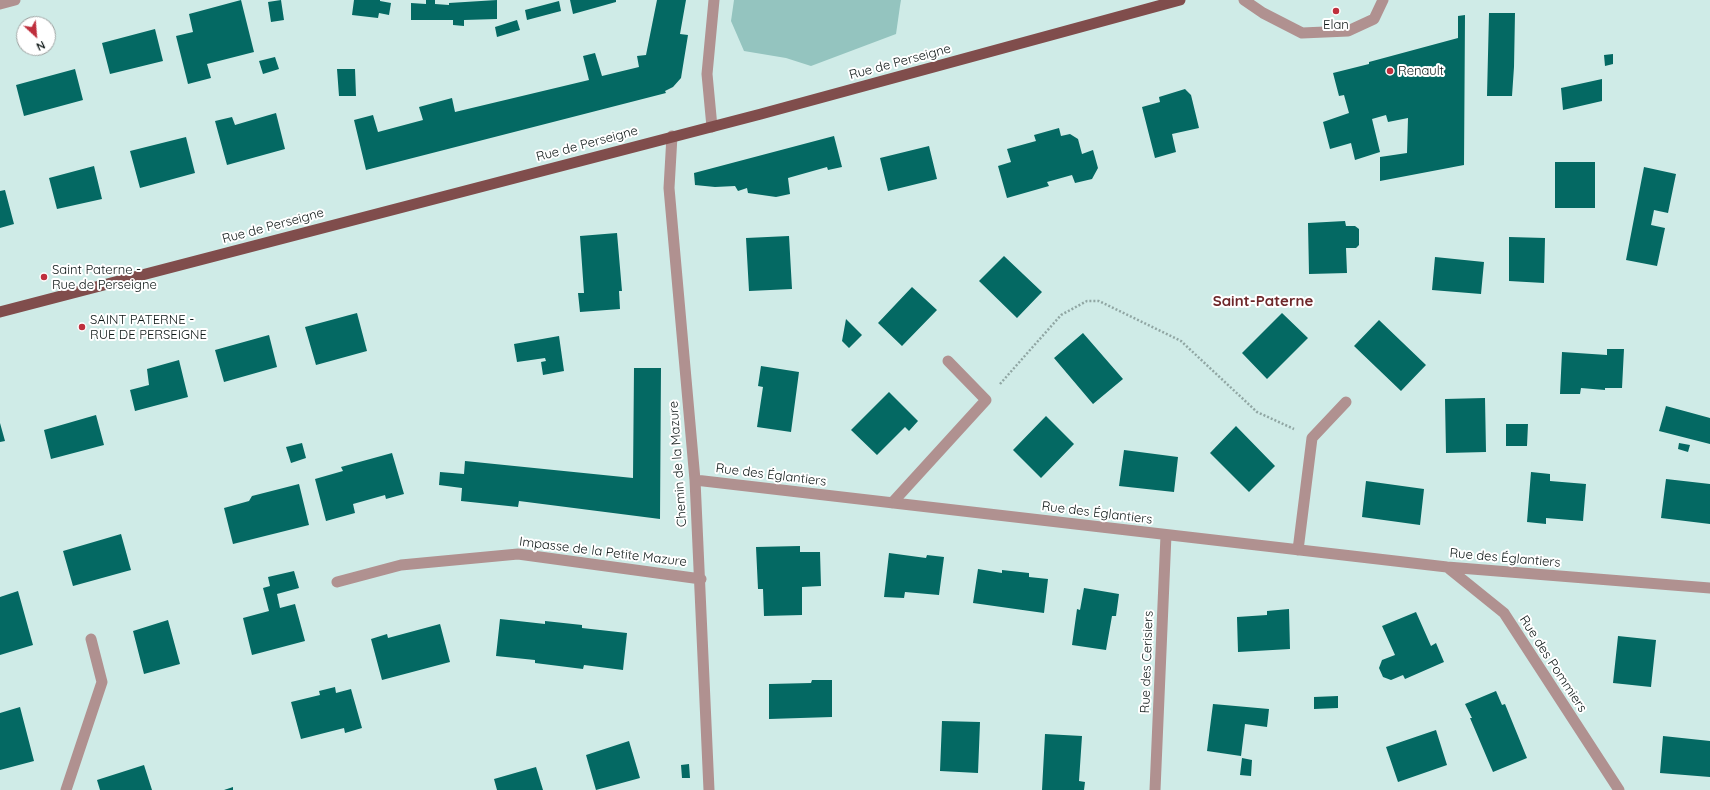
<!DOCTYPE html>
<meta charset="utf-8">
<style>
body{margin:0}
#map{position:relative;width:1710px;height:790px;overflow:hidden;background:#cfebe7;font-family:Quicksand,sans-serif}
canvas{display:block}
.north{position:absolute;left:16px;top:16px;width:40px;height:40px;box-sizing:border-box;background:#fff;border:1px solid #9ea2a1;border-radius:50%;rotate:154deg;font-size:11px;font-weight:700;line-height:16px;text-align:center;color:#0c1615}
.north::after{content:'';display:block;margin:auto;width:14px;height:18px;background:#bf2f3d;clip-path:polygon(50% 0,100% 100%,50% 72%,0 100%)}
</style>
<div id="map">
<canvas width="1710" height="790"></canvas>
<div class="north">N</div>
</div>
<script>
const c = document.querySelector('canvas').getContext('2d');
c.lineJoin = 'round';
function fill(path, color) {
  c.fillStyle = color;
  c.fill(path, 'evenodd');
}
function shape(rows) {
  const path = new Path2D();
  for (const r of rows) {
    path.moveTo(r[0], r[1]);
    for (let i = 2; i < r.length; i += 2) path.lineTo(r[i], r[i + 1]);
  }
  return path;
}
function trace(path, color, width, dash) {
  c.strokeStyle = color;
  c.lineWidth = width;
  c.lineCap = dash ? 'butt' : 'round';
  c.setLineDash(dash || []);
  c.stroke(path);
}
function label(font, color, halo, rows, align = 'center') {
  c.font = font + ' Quicksand,sans-serif';
  c.lineWidth = 4;
  c.setLineDash([]);
  c.textBaseline = 'middle';
  c.strokeStyle = halo;
  c.fillStyle = color;
  for (const [text, x, y, turn = 0] of rows) {
    c.save();
    c.translate(x, y);
    c.rotate((+turn || 0) * Math.PI / 180);
    c.textAlign = isNaN(turn) ? turn : align;
    if (halo) c.strokeText(text, 0, 0);
    c.fillText(text, 0, 0);
    c.restore();
  }
}
fill(shape([
 [734,0,901,0,900,6,896,34,811,66,786,58,744,51,731,21]
]), '#94c4bf');
fill(shape([
 [241,0,254,52,207,64,211,78,188,84,176,36,193,32,189,14],
 [281,0,284,20,271,22,268,2],
 [354,0,380,0,380,1,391,3,389,15,379,13,378,18,352,15],
 [426,0,435,0,435,4,449,5,449,3,497,0,497,19,464,20,464,26,453,25,453,20,411,20,411,3,426,4],
 [570,0,616,0,616,2,573,14],
 [657,0,686,0,680,34,688,35,681,78,673,87,665,91,666,93,366,170,354,120,373,115,378,132,423,120,419,107,452,98,455,112,589,80,583,56,595,53,602,76,639,67,637,56,646,55],
 [559,1,561,11,527,20,525,10],
 [1489,13,1515,13,1514,67,1512,96,1487,96],
 [1465,15,1464,165,1380,181,1380,157,1407,153,1408,118,1388,122,1386,115,1372,119,1380,152,1355,160,1351,143,1330,149,1323,122,1349,113,1344,95,1339,96,1333,73,1369,64,1369,62,1458,38,1458,16],
 [517,20,520,30,497,37,495,27],
 [155,29,163,61,110,74,102,43],
 [1613,54,1613,64,1605,66,1604,55],
 [275,57,279,69,263,74,259,61],
 [75,69,83,100,24,116,16,85],
 [337,69,355,69,356,96,339,96],
 [1602,79,1602,101,1563,110,1561,88],
 [1185,89,1191,95,1199,128,1172,134,1176,152,1155,158,1142,107,1160,102,1159,97],
 [276,113,285,149,227,165,215,121,232,117,235,125],
 [1059,128,1061,136,1070,134,1078,139,1082,154,1093,150,1098,168,1092,179,1075,183,1072,175,1047,182,1049,186,1007,198,998,166,1011,162,1007,149,1036,141,1034,135],
 [834,136,842,167,828,170,827,167,788,178,790,194,776,197,748,193,747,188,738,191,735,186,715,187,695,185,694,173],
 [186,137,195,173,140,188,130,151],
 [929,146,937,179,888,191,880,158],
 [1555,162,1595,162,1595,208,1555,208],
 [94,166,102,199,57,209,49,178],
 [1644,167,1676,174,1668,213,1654,210,1651,225,1665,228,1657,266,1626,260],
 [5,190,14,224,0,228,0,191],
 [1345,221,1346,226,1355,226,1359,229,1359,245,1356,248,1346,248,1347,273,1309,274,1308,223],
 [617,233,622,291,619,291,620,309,580,312,578,293,584,293,580,236],
 [789,236,792,289,749,291,746,238],
 [1509,237,1545,238,1544,283,1509,281],
 [1004,256,1042,292,1017,318,979,281],
 [1435,257,1484,262,1481,294,1432,290],
 [912,287,937,310,902,346,878,323],
 [357,313,367,351,316,365,305,327],
 [1282,313,1308,338,1267,379,1242,353],
 [846,319,862,335,849,348,842,341],
 [1379,320,1426,365,1401,391,1354,346],
 [1083,333,1123,379,1093,404,1054,358],
 [269,335,277,367,224,382,215,350],
 [559,336,564,371,543,375,541,362,546,361,545,358,517,362,514,344],
 [1607,349,1624,349,1622,388,1605,388,1605,390,1581,388,1580,394,1560,394,1562,352,1607,355],
 [179,360,188,397,135,411,130,390,149,385,147,369],
 [761,366,799,372,791,432,757,427,763,387,758,386],
 [634,368,661,368,660,519,519,501,518,507,461,501,462,488,439,485,440,472,464,474,465,461,633,478],
 [889,392,918,421,909,431,905,427,877,455,851,430],
 [1485,398,1486,452,1446,453,1445,399],
 [1666,406,1710,418,1710,444,1659,431],
 [96,415,104,445,51,459,44,430],
 [1046,416,1074,444,1041,478,1013,450],
 [0,423,5,441,0,442],
 [1506,424,1528,424,1527,446,1506,446],
 [1236,426,1275,466,1249,492,1210,453],
 [302,443,306,458,291,463,286,447],
 [1679,443,1690,445,1688,452,1678,449],
 [1124,450,1178,457,1174,492,1119,486],
 [392,453,404,494,386,499,385,495,353,504,355,513,326,521,315,479,343,471,341,467],
 [1531,472,1550,474,1550,481,1586,484,1583,521,1546,518,1546,524,1527,522],
 [1666,479,1710,484,1710,524,1661,518],
 [1366,481,1424,489,1420,525,1362,517],
 [299,484,309,525,233,544,224,508,249,501,252,496],
 [121,534,131,570,73,586,63,551],
 [800,546,800,552,820,552,821,586,802,587,802,615,764,616,763,589,758,589,756,547],
 [889,553,926,558,927,555,944,557,939,595,905,592,904,598,884,597],
 [978,569,1002,573,1002,570,1029,573,1029,577,1048,579,1044,613,973,603],
 [294,571,299,588,277,594,280,608,295,604,305,641,252,655,243,618,269,611,263,588,270,586,268,577],
 [1084,588,1119,594,1116,616,1112,616,1106,650,1072,645,1077,609,1080,610],
 [18,591,33,645,0,655,0,597],
 [1289,609,1290,649,1238,652,1237,617,1267,615,1267,611],
 [1416,612,1431,646,1436,643,1444,662,1405,679,1403,675,1391,680,1383,677,1379,668,1382,660,1395,655,1382,626],
 [500,619,545,624,545,621,582,625,582,628,627,633,623,670,584,665,583,669,535,663,535,660,496,656],
 [168,620,180,664,144,674,133,631],
 [440,624,450,662,382,680,371,639,387,634,388,638],
 [1618,636,1656,640,1651,687,1613,683],
 [812,680,832,680,832,717,769,719,769,684,811,683],
 [335,687,336,693,351,689,362,728,345,733,344,728,301,739,291,702,320,695,319,691],
 [1496,691,1502,705,1505,704,1527,758,1493,772,1470,718,1472,718,1465,704],
 [1338,696,1338,708,1314,709,1314,697],
 [1213,704,1269,709,1267,727,1245,724,1241,756,1207,751],
 [20,707,34,761,0,770,0,713],
 [942,721,980,722,978,773,940,771],
 [1436,730,1447,765,1398,782,1386,747],
 [1045,734,1082,736,1079,781,1085,782,1084,790,1042,790],
 [1663,736,1710,741,1710,777,1660,773],
 [629,741,640,778,596,790,586,755],
 [1242,758,1252,760,1251,776,1240,775],
 [689,764,690,778,682,778,681,765],
 [144,765,152,790,100,790,97,780],
 [536,767,543,790,497,790,494,779],
 [233,787,233,790,224,790]
]), '#046963');
trace(shape([
 [1000,384,1061,315,1087,301,1099,301,1181,341,1257,412,1294,429]
]), '#90a6a3', 2.5, [2, 2]);
trace(shape([
 [1244,0,1263,13,1302,33,1348,31,1374,19,1383,0]
]), '#b09190', 11);
trace(shape([
 [0,4,15,0],
 [712,127,707,74,714,0],
 [672,136,669,188,695,480,709,790],
 [695,480,1447,567,1710,588],
 [892,503,986,400,948,361],
 [1298,550,1312,438,1346,402],
 [1447,567,1504,613,1619,790],
 [337,582,401,565,518,554,701,579],
 [66,790,102,682,91,639],
 [1155,790,1166,535]
]), '#b09190', 11);
trace(shape([
 [0,312,761,114,1180,0]
]), '#804d4c', 11);
for (const [x, y, r, color] of [
 [1336,11,4,"#bf2f3d"],
 [1390,71,4,"#bf2f3d"],
 [44,277,4,"#bf2f3d"],
 [82,327,4,"#bf2f3d"]
]) {
  const dot = new Path2D();
  dot.arc(x, y, r, 0, 2 * Math.PI);
  c.fillStyle = color;
  c.fill(dot);
  trace(dot, '#fff', 1.5);
}
label('13px', '#0c1615', '#fff', [
 ["Elan",1336,25,"center"],
 ["Renault",1398,71],
 ["Saint Paterne -",52,270],
 ["Rue de Perseigne",52,285],
 ["SAINT PATERNE -",90,320],
 ["RUE DE PERSEIGNE",90,335]
], 'left');
label('13px', '#0c1615', '#fff', [
 ["Rue de Perseigne",900,62,-15],
 ["Rue de Perseigne",587,144,-15],
 ["Rue de Perseigne",273,226,-15],
 ["Chemin de la Mazure",678,464,-94],
 ["Rue des Églantiers",771,475,7],
 ["Rue des Églantiers",1097,513,7],
 ["Impasse de la Petite Mazure",603,552,7],
 ["Rue des Églantiers",1505,558,5],
 ["Rue des Cerisiers",1147,662,-88],
 ["Rue des Pommiers",1553,664,57]
]);
label('bold 15px', '#6d272a', '#fff', [
 ["Saint-Paterne",1263,301]
]);
</script>
